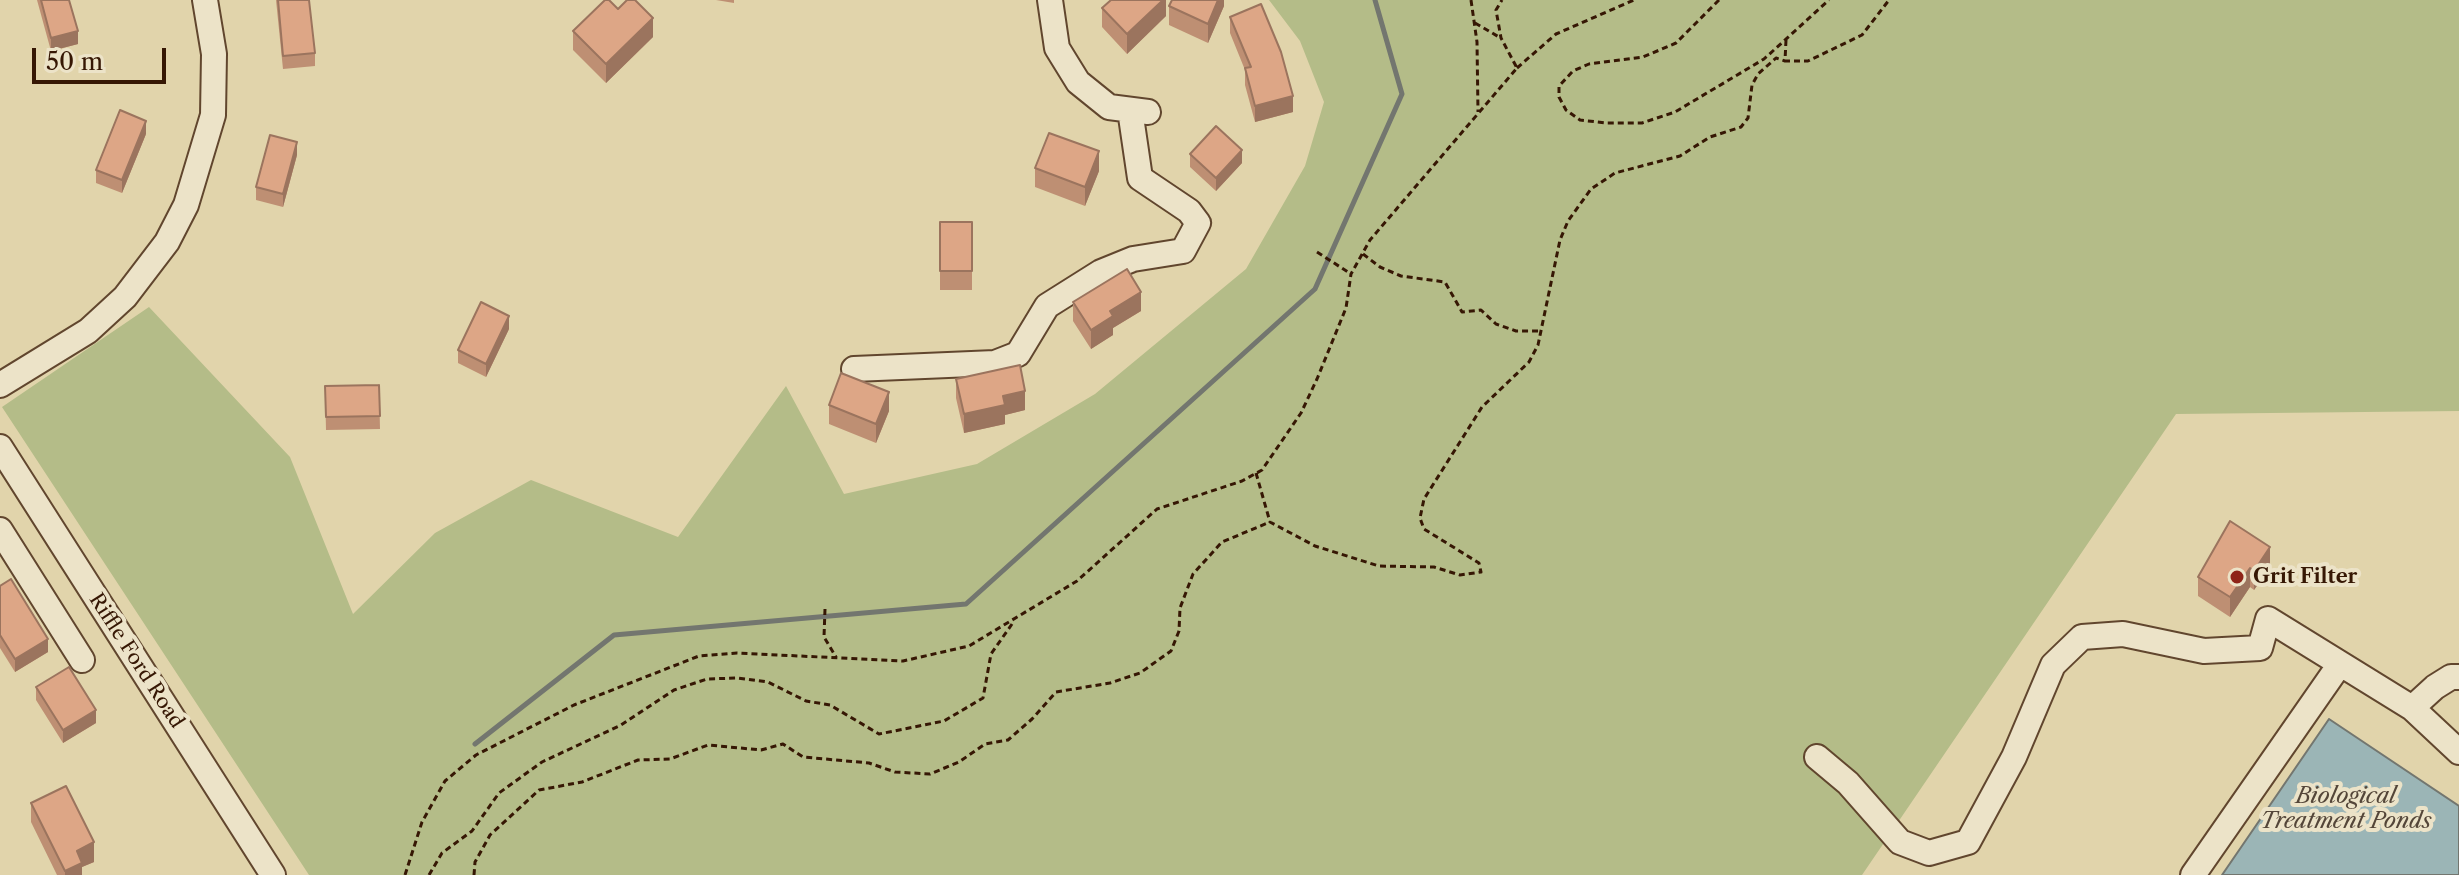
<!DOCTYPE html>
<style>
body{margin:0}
#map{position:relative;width:2459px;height:875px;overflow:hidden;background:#e1d4ab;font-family:"Libre Caslon Text",serif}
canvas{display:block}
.scale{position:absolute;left:32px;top:48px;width:134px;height:36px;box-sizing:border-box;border:4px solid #361704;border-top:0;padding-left:10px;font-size:24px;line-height:28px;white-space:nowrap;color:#361704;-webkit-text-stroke:6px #ece3c8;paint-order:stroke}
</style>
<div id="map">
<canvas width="2459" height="875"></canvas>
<div class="scale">50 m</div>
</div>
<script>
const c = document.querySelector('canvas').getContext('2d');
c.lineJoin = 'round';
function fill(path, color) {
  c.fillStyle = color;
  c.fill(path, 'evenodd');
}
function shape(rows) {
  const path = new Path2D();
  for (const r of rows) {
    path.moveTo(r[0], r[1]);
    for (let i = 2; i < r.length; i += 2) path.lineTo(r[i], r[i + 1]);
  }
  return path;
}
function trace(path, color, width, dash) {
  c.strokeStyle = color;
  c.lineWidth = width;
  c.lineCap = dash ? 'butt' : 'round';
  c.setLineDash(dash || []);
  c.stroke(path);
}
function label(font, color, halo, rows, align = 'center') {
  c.font = font + ' "Libre Caslon Text",serif';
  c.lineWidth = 8;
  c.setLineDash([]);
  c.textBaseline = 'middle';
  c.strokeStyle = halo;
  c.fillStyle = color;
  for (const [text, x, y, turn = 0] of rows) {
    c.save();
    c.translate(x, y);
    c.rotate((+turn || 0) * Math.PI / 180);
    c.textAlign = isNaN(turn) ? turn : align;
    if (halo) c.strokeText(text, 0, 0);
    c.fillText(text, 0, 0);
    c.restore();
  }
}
fill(shape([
 [1269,0,2459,0,2459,411,2176,414,1862,875,309,875,2,407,149,307,290,457,353,614,435,533,531,480,678,537,786,386,844,494,977,464,1095,394,1246,269,1305,166,1324,102,1300,41]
]), '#b4bc88');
const water = shape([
 [2329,719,2459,806,2459,875,2222,875,2329,719]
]);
fill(water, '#9bb5b6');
trace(water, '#73766f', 2);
trace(shape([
 [475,744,614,635,966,604,1315,289,1402,94,1375,0]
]), '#73766f', 5);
const minor = shape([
 [1050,0,1057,48,1078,82,1109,107,1148,112],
 [854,369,995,363,1018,354,1047,306,1101,272,1133,259,1183,251,1198,223,1189,211,1140,178,1130,110],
 [0,385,88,331,125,297,167,242,186,205,213,115,214,54,205,0],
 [0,447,273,875],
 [0,530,82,660],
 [2412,708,2435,687,2451,677,2459,677],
 [1817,757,1848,783,1900,842,1929,853,1968,842,2014,757,2053,665,2082,637,2123,634,2204,651,2260,648,2268,619,2412,708,2459,752],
 [2193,875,2340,664]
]);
trace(minor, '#61462e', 28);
trace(shape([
 [1471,0,1477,42,1478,112],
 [1719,0,1676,43,1643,57,1589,64,1573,71,1559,86,1559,97,1566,110,1580,120,1606,123,1642,123,1675,112,1764,59,1829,0],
 [1475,23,1499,37],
 [1786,40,1785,61,1808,61,1862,35,1889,0],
 [1517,68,1556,34,1634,0],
 [1317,252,1351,274],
 [1363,254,1380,267,1401,276,1445,282,1462,312,1481,310,1496,324,1516,331,1540,331],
 [1256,473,1270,522,1315,546,1379,566,1434,567,1460,575,1481,572,1479,563,1424,529,1420,518,1424,499,1482,407,1529,362,1538,345,1560,240,1568,221,1591,189,1615,173,1680,156,1710,137,1741,127,1748,118,1752,85,1758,74,1776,58,1785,61],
 [825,609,824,637,836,657],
 [405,875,422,822,445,781,476,755,574,705,699,656,737,653,903,661,969,646,1077,581,1157,509,1242,481,1262,470,1301,413,1317,379,1346,308,1351,274,1370,240,1517,68,1501,38,1496,10,1502,0],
 [429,875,442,853,472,831,499,793,542,762,621,725,674,690,707,679,738,678,768,682,806,701,830,705,879,734,944,721,983,698,991,654,1012,624],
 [474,875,475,862,490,835,539,790,582,782,638,760,670,759,708,745,761,750,783,744,803,757,869,763,895,772,930,774,959,762,985,744,1008,740,1032,719,1056,692,1110,683,1140,673,1171,651,1179,631,1180,608,1193,574,1222,542,1270,522]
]), '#361704', 3, [6, 4]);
trace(minor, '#ece3c8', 24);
fill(shape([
 [37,0,69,0,78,44,51,51],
 [276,0,309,0,315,53,315,66,283,69],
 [716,0,734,0,734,3],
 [1166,0,1166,16,1127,54,1102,27,1102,8],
 [1224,0,1224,6,1208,43,1169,25,1169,6],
 [618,9,653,37,606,83,573,50,573,31],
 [1230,17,1293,112,1255,122,1245,85,1245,70,1230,33],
 [146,134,122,193,96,183,96,170],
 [1190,154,1242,163,1216,191,1190,167],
 [297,155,283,207,256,200,256,187],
 [1035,168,1099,171,1085,206,1035,187],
 [940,222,972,222,972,290,940,290],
 [1073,302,1141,311,1113,328,1113,335,1091,349,1073,321],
 [509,329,486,377,458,363,458,350],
 [956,379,1025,410,1005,415,1005,424,964,433,956,398],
 [379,385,380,429,326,430,325,386],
 [829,405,889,411,876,443,829,424],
 [2230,521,2270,567,2254,590,2250,587,2230,617,2198,596,2198,577],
 [0,586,48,652,15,672,0,648],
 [36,687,96,723,63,743,36,700],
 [31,803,94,862,82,867,82,875,57,875,31,822]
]), '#be8f73');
fill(shape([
 [1163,0,1166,0,1166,16,1127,54,1127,34],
 [1218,0,1224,0,1224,6,1208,43,1208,24],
 [653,18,653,37,606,83,606,64],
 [78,31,78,44,51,51,51,38],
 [1293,96,1293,112,1255,122,1255,106],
 [146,121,146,134,122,193,122,180],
 [297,142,297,155,283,207,283,194],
 [1242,150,1242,163,1216,191,1216,178],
 [1099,151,1099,171,1085,206,1085,187],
 [1141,292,1141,311,1113,328,1113,335,1091,349,1091,330,1110,311],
 [509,316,509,329,486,377,486,364],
 [1025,391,1025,410,1005,415,1005,424,964,433,964,414,1003,396],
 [889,392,889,411,876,443,876,424],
 [2270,547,2270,567,2254,590,2254,571],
 [2250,568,2250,587,2230,617,2230,597],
 [48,639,48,652,15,672,15,659],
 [96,710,96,723,63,743,63,730],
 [94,842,94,862,82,867,82,875,65,875,65,871,77,851]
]), '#9b745e');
const building = shape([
 [41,0,69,0,78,31,51,38,41,0],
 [278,0,309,0,315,53,283,56,278,0],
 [605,0,609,0,618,9,627,0,635,0,653,18,606,64,573,31,605,0],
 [1111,0,1163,0,1127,34,1102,8,1111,0],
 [1172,0,1218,0,1208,24,1169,6,1172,0],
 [1261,4,1281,52,1293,96,1255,106,1245,68,1251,67,1230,17,1261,4],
 [120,110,146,121,122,180,96,170,120,110],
 [1216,126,1242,150,1216,178,1190,154,1216,126],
 [1049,133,1099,151,1085,187,1035,168,1049,133],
 [270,135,297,142,283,194,256,187,270,135],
 [940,222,972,222,972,271,940,271,940,222],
 [1127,269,1141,292,1110,311,1113,316,1091,330,1073,302,1127,269],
 [481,302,509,316,486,364,458,350,481,302],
 [1020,365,1025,391,1003,396,1005,405,964,414,956,379,1020,365],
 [841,373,889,392,876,424,829,405,841,373],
 [379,385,380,416,326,417,325,386,379,385],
 [2230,521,2270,547,2254,571,2250,568,2230,597,2198,577,2230,521],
 [11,579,48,639,15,659,0,635,0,586,11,579],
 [69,667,96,710,63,730,36,687,69,667],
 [66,786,94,842,77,851,82,863,65,871,31,803,66,786]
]);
fill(building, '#dda686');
trace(building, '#9b745e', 2);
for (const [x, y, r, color] of [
 [2237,577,8,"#8f2418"]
]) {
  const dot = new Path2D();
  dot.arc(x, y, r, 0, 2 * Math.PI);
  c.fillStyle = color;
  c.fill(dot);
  trace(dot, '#ece3c8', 3);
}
label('bold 20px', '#361704', '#ece3c8', [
 ["Grit Filter",2253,577]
], 'left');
label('20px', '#361704', '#ece3c8', [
 ["Riffle Ford Road",136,661,57]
]);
label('italic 22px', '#544639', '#ece3c8', [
 ["Biological",2346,797],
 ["Treatment Ponds",2346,822]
]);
</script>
